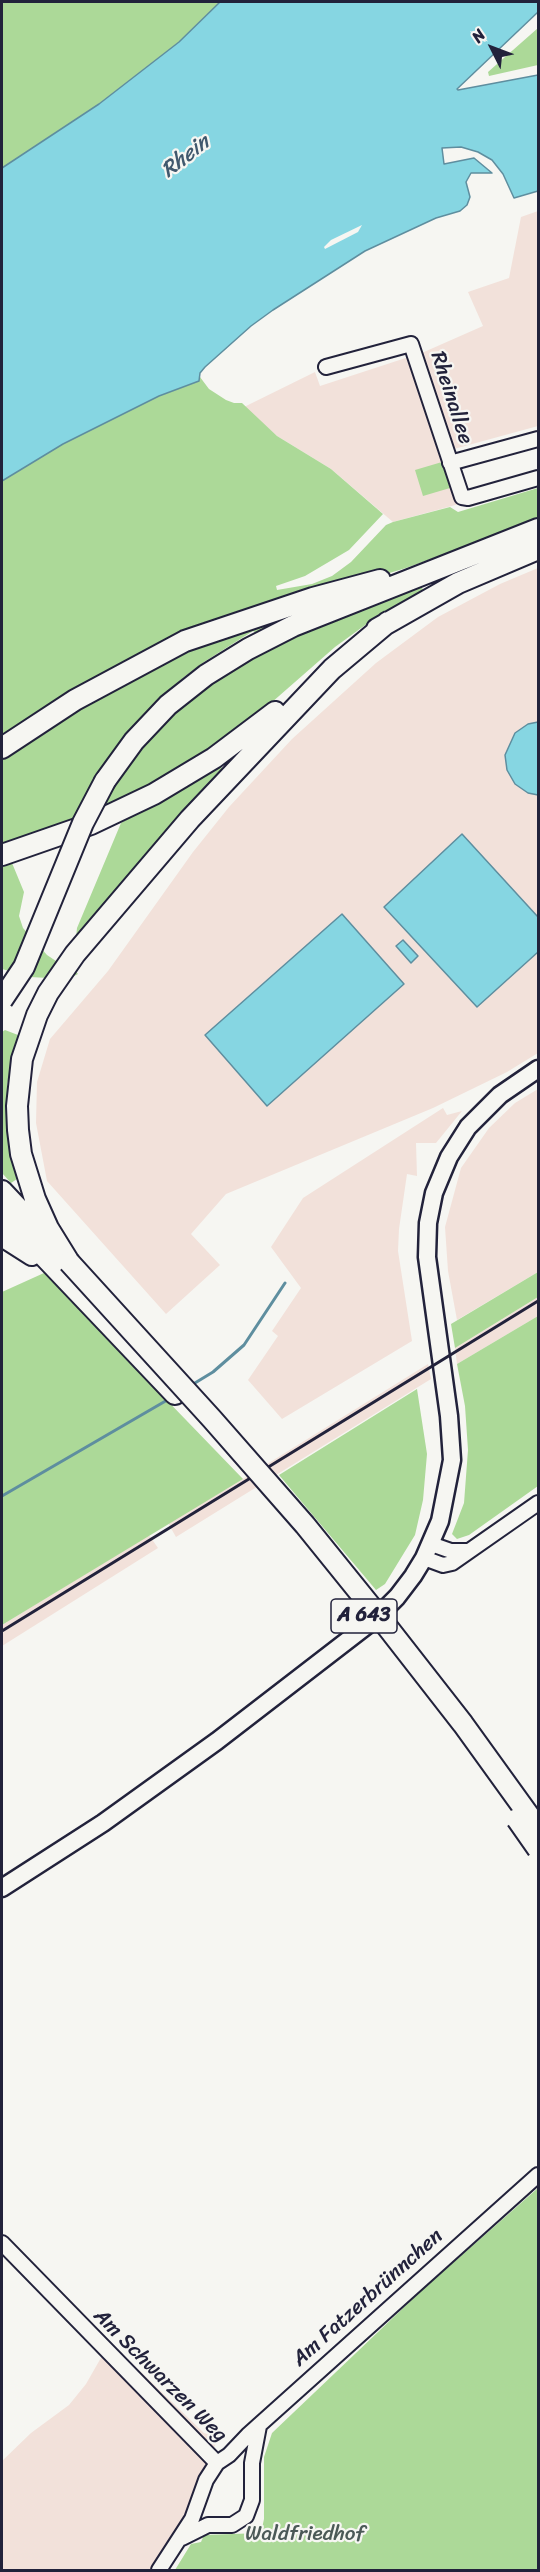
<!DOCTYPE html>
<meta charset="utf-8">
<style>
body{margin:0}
#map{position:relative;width:540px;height:2572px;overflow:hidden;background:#f6f6f2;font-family:Sriracha,sans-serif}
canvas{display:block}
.frame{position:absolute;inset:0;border:3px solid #22223b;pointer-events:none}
.north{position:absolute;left:462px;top:18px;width:60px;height:60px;-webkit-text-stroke:4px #f6f6f2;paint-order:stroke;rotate:312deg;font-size:16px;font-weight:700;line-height:24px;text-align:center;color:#22223b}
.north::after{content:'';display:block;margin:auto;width:21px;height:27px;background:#22223b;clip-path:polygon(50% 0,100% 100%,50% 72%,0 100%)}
</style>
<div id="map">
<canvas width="540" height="2572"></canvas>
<div class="frame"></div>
<div class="north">N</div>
</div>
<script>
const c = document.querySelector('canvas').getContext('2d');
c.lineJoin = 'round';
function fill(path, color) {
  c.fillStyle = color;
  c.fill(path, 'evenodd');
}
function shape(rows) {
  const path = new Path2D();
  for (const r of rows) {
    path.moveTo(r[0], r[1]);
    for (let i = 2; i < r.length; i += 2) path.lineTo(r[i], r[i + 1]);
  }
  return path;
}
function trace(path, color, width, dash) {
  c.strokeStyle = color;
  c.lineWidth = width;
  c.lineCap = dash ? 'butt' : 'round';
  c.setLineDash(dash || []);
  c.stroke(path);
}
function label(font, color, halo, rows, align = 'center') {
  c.font = font + ' Sriracha,sans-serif';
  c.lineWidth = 4.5;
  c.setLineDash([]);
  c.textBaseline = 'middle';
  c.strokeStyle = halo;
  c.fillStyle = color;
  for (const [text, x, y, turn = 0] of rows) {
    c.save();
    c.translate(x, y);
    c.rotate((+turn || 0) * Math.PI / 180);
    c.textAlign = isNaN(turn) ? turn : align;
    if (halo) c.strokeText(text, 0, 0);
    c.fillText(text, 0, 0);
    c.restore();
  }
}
fill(shape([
 [538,211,538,426,443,452,459,504,393,522,331,469,277,436,244,407,315,372,320,386,424,352,483,326,468,292,509,278,521,217],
 [538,568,538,1053,507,1072,433,1108,226,1194,191,1234,220,1265,166,1314,47,1181,36,1123,37,1082,50,1039,108,971,193,852,229,807,292,739,376,663,438,617,500,584],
 [538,1089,538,1272,457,1320,448,1271,445,1227,461,1168,489,1128,515,1103],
 [443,1108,447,1115,462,1111,436,1143,416,1143,417,1176,407,1174,399,1229,398,1251,412,1341,282,1419,248,1380,278,1336,272,1331,301,1288,271,1247,303,1198],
 [538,1297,538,1316,457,1364,455,1348],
 [428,1364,431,1379,176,1537,168,1523,243,1479],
 [149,1535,158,1548,2,1646,2,1625],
 [110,2342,204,2433,218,2437,197,2497,185,2522,154,2570,2,2570,2,2461,31,2433,69,2405,86,2384]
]), '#f2e1da');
fill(shape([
 [2,2,220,2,179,42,99,104,2,168],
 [538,28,538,65,489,76,488,72],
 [200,377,209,389,226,400,234,403,242,403,277,436,331,469,383,514,349,550,305,576,276,586,277,590,312,584,332,576,351,562,386,525,393,522,450,507,458,512,538,488,538,520,406,568,168,640,120,664,107,674,76,689,2,737,2,481,63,444,159,396,199,381],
 [442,462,450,488,423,496,415,470],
 [420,583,423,590,379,615,335,647,271,703,183,770,104,811,2,846,2,755,183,647,358,589,258,634,253,631,204,662,184,677,160,698,99,782,113,788,120,777,118,774,158,727,200,686,291,635],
 [218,764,223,769,170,827,75,947,77,928,121,823],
 [12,863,24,892,19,916,23,928,47,955,56,961,69,963,78,974,72,977,48,978,30,977,2,969,2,866],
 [5,1030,18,1035,7,1085,17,1179,11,1183,2,1173,2,1032],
 [538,1272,538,1297,455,1348,451,1324],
 [44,1273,243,1479,2,1625,2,1292],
 [538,1316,538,1486,469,1535,457,1539,452,1534,464,1503,468,1450,465,1406,457,1364],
 [417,1389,427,1454,423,1500,415,1535,385,1584,376,1590,279,1475],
 [538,2188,538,2570,175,2570,191,2544,201,2542,204,2535,261,2533,264,2519,264,2457,272,2433,420,2292]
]), '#acd998');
const water = shape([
 [220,2,538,2,538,12,457,89,458,90,538,75,538,191,514,198,503,174,492,160,478,152,461,147,442,148,444,164,474,158,492,173,471,173,466,182,470,197,467,205,460,211,436,218,365,251,273,310,251,326,205,367,200,373,199,381,159,396,63,444,2,481,2,168,99,104,179,42,220,2],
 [538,722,538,795,528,793,515,784,507,770,505,755,515,733,528,724,538,722],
 [462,834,538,917,538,952,477,1007,384,907,462,834],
 [342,914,404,984,267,1106,205,1035,342,914],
 [403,940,418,956,411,963,396,946,403,940]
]);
fill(water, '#86d6e2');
trace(water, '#5e8e9f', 1.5);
fill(shape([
 [362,225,358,232,325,249,324,247,331,240]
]), '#f6f6f2');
trace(shape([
 [190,1386,213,1372,244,1345,285,1283],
 [2,1496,169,1399]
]), '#5e8e9f', 3);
const minor = shape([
 [326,367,411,344,462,497,468,498,538,478],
 [450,463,538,439],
 [431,1544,451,1551,469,1551],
 [424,1558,443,1565,452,1563,538,1503],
 [2,2243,217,2463],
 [182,2538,208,2525,232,2525,246,2516,252,2500,252,2463,259,2426],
 [159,2570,192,2519,206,2480,217,2463,229,2455,248,2435,538,2175]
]);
const major = shape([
 [2,1888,103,1823,217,1741,374,1620,397,1597,413,1576,424,1558,440,1521,452,1460,449,1416,427,1257,428,1223,434,1193,449,1157,468,1127,500,1095,538,1069]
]);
const highway = shape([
 [377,629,458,583,538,549],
 [2,748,75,700,185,641,313,598,380,580],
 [105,781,134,741,168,705,206,675,248,649,293,626,538,529],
 [2,855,91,824,154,794,214,758,275,712],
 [2,1191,48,1240],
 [2,1212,175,1394],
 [2,1236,32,1255],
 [69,1262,48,1228,35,1199,21,1154,18,1130,17,1106,22,1059,37,1015,48,993,75,954,190,819,332,669,388,622]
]);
trace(minor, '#22223b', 18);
trace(major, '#22223b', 21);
trace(highway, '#22223b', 24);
trace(minor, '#f6f6f2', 14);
trace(major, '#f6f6f2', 16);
trace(highway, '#f6f6f2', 20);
trace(shape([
 [2,1631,538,1301]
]), '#22223b', 3);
const highwayBridge = shape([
 [2,1000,24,967,83,823,105,781],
 [69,1262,212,1419,305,1525,385,1624,463,1724,538,1828],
 [517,1819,538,1849]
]);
trace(highwayBridge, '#22223b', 24, []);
trace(highwayBridge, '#f6f6f2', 20);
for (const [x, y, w] of [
 [364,1616,66]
]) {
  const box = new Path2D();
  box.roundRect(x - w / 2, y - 17, w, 34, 4.5);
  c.fillStyle = '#f6f6f2';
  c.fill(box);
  trace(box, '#22223b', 1.5);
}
label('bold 20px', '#22223b', null, [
 ["A 643",364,1616]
]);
label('21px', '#22223b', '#f6f6f2', [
 ["Rheinallee",451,398,72],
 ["Am Fatzerbrünnchen",368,2298,-42],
 ["Am Schwarzen Weg",160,2376,45]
]);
label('21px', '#4b5957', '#f6f6f2', [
 ["Waldfriedhof",305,2535]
]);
label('italic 22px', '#40586d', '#f6f6f2', [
 ["Rhein",186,157,-38]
]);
</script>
